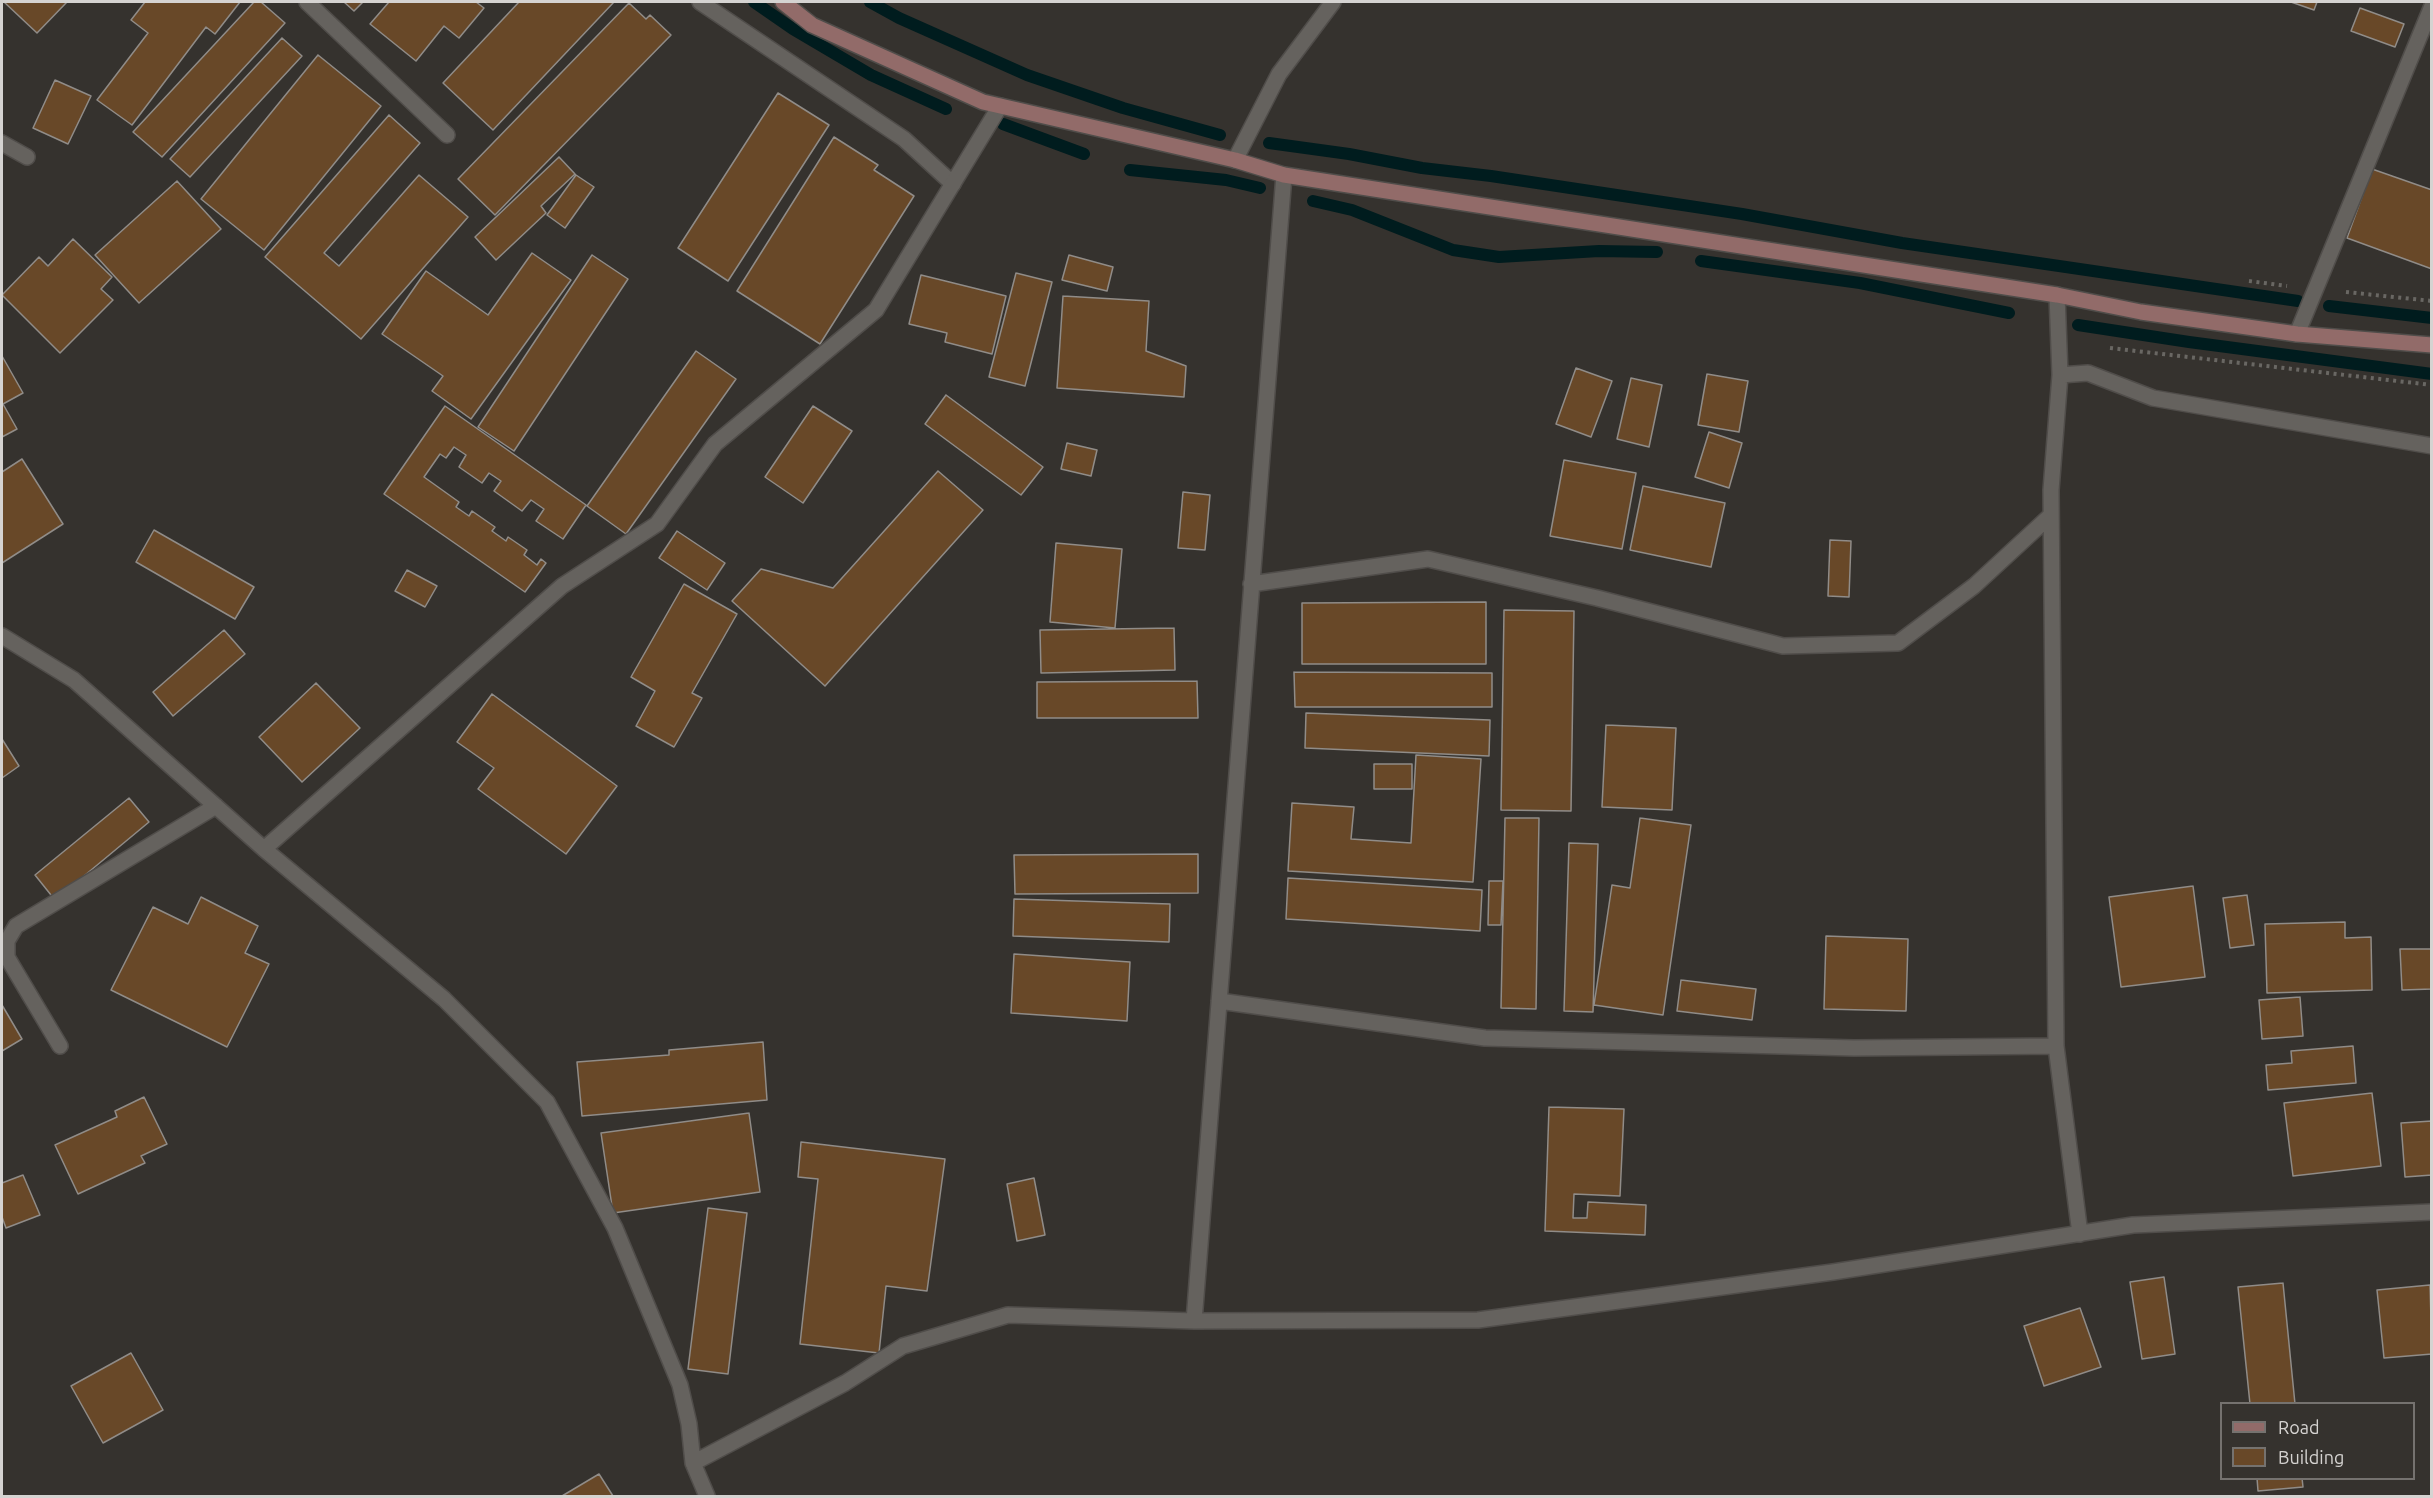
<!DOCTYPE html>
<style>
body{margin:0}
#map{position:relative;width:2433px;height:1498px;overflow:hidden;background:#35322e;font-family:Ubuntu,sans-serif}
canvas{display:block}
.frame{position:absolute;inset:0;border:3px solid #d5d3d1;pointer-events:none}
.legend{position:absolute;left:2220px;top:1402px;width:195px;height:78px;box-sizing:border-box;background:#35322e;border:2px solid #75726f;margin:0;padding:8px 10px;list-style:none;font-size:18px;color:#d5d3d1}
.legend li{display:flex;align-items:center;gap:12px;height:30px}
.legend b{width:30px;border:2px solid #75726f}
</style>
<div id="map">
<canvas width="2433" height="1498"></canvas>
<div class="frame"></div>
<ul class="legend">
<li><b style="height:8px;background:#926b69"></b>Road</li>
<li><b style="height:16px;background:#684828"></b>Building</li>
</ul>
</div>
<script>
const c = document.querySelector('canvas').getContext('2d');
c.lineJoin = 'round';
function shape(rows) {
  const path = new Path2D();
  for (const r of rows) {
    path.moveTo(r[0], r[1]);
    for (let i = 2; i < r.length; i += 2) path.lineTo(r[i], r[i + 1]);
  }
  return path;
}
function trace(path, color, width, dash) {
  c.strokeStyle = color;
  c.lineWidth = width;
  c.lineCap = dash ? 'butt' : 'round';
  c.setLineDash(dash || []);
  c.stroke(path);
}
function fill(path, color) {
  c.fillStyle = color;
  c.fill(path, 'evenodd');
}
trace(shape([
 [754,2,793,29,871,75,946,109],
 [870,2,899,18,1027,75,1123,108,1220,135],
 [1003,124,1084,154],
 [1269,143,1349,154,1422,168,1491,176,1742,214,1902,243,2298,301],
 [1130,170,1226,180,1260,188],
 [1313,201,1352,210,1453,250,1499,257,1599,251,1657,252],
 [1701,261,1860,283,2009,313],
 [2329,306,2432,318],
 [2078,325,2189,342,2432,374]
]), '#001c1e', 12);
const building = shape([
 [4,2,67,2,37,33,4,2],
 [145,2,240,2,215,34,206,27,132,125,97,100,148,33,131,20,145,2],
 [254,2,261,2,285,23,162,157,133,132,254,2],
 [344,2,363,2,354,11,344,2],
 [389,2,476,2,484,8,459,38,444,26,416,61,370,24,389,2],
 [519,2,614,2,493,130,443,83,519,2],
 [2291,2,2317,2,2314,10,2291,2],
 [629,3,646,19,650,15,671,35,495,215,458,179,629,3],
 [2360,8,2404,24,2395,47,2351,31,2360,8],
 [282,38,302,56,190,177,170,159,282,38],
 [318,55,381,106,264,250,201,199,318,55],
 [55,80,91,96,68,144,33,128,55,80],
 [778,93,829,125,728,281,678,248,778,93],
 [389,115,420,143,324,253,339,266,419,175,468,217,361,339,265,257,389,115],
 [834,137,878,165,874,170,914,196,820,344,737,291,834,137],
 [559,157,575,174,541,206,546,213,496,260,475,237,559,157],
 [2372,169,2432,190,2432,269,2347,238,2372,169],
 [576,175,594,187,565,228,547,215,576,175],
 [177,181,221,229,139,303,95,255,177,181],
 [73,239,112,277,101,289,113,300,60,353,2,295,39,257,48,266,73,239],
 [532,253,571,280,471,419,432,391,443,376,382,334,426,271,488,315,532,253],
 [592,255,628,279,514,451,478,427,592,255],
 [1069,255,1113,267,1107,291,1062,280,1069,255],
 [1016,273,1052,282,1025,386,989,377,1016,273],
 [921,275,1006,296,992,354,945,342,947,333,909,324,921,275],
 [1063,296,1149,301,1146,351,1186,366,1184,397,1057,388,1063,296],
 [696,351,736,379,626,534,587,506,696,351],
 [2,356,23,393,3,404,17,429,2,437,2,356],
 [1576,368,1612,381,1591,437,1556,424,1576,368],
 [1707,374,1748,381,1739,432,1698,425,1707,374],
 [1631,378,1662,385,1649,447,1617,439,1631,378],
 [946,395,1043,467,1021,495,925,424,946,395],
 [445,406,586,505,563,539,536,521,544,509,531,500,522,511,494,491,501,481,489,473,482,483,459,467,466,455,454,447,446,458,440,454,424,477,459,502,456,507,469,516,472,511,495,527,492,531,506,541,508,537,527,550,524,555,537,565,541,559,546,563,525,592,384,494,445,406],
 [813,406,852,431,803,503,765,477,813,406],
 [1709,432,1742,443,1729,488,1695,477,1709,432],
 [1067,443,1097,450,1091,476,1061,469,1067,443],
 [22,459,63,524,2,563,2,472,22,459],
 [1564,460,1636,473,1622,549,1550,536,1564,460],
 [938,471,983,510,825,686,732,601,761,569,833,588,938,471],
 [1643,486,1725,503,1711,567,1630,550,1643,486],
 [1183,492,1210,495,1205,550,1178,548,1183,492],
 [154,530,254,587,235,619,136,562,154,530],
 [677,531,725,563,707,590,659,558,677,531],
 [1830,540,1851,541,1849,597,1828,596,1830,540],
 [1056,543,1122,549,1115,628,1050,622,1056,543],
 [407,570,437,586,425,607,395,591,407,570],
 [684,584,737,614,692,693,702,698,674,747,636,726,655,691,631,677,684,584],
 [1486,602,1486,664,1302,664,1302,603,1486,602],
 [1504,610,1574,611,1571,811,1501,810,1504,610],
 [1174,628,1175,670,1041,673,1040,630,1174,628],
 [224,630,245,654,173,716,153,692,224,630],
 [1294,672,1492,673,1492,707,1295,707,1294,672],
 [1197,681,1198,718,1037,718,1037,682,1197,681],
 [316,683,360,728,302,782,259,737,316,683],
 [492,694,617,786,566,854,478,789,494,768,457,742,492,694],
 [1306,713,1490,720,1489,756,1305,748,1306,713],
 [1606,725,1676,728,1672,810,1602,807,1606,725],
 [2,739,19,766,2,778,2,739],
 [1416,755,1481,759,1473,882,1288,871,1292,803,1354,807,1351,839,1411,843,1416,755],
 [1374,764,1412,764,1412,789,1374,789,1374,764],
 [129,798,149,822,55,900,35,875,129,798],
 [1505,818,1539,818,1536,1009,1501,1008,1505,818],
 [1640,818,1691,825,1663,1015,1594,1005,1612,885,1630,888,1640,818],
 [1569,843,1598,844,1593,1012,1564,1011,1569,843],
 [1198,854,1198,893,1015,894,1014,855,1198,854],
 [1288,878,1482,890,1480,931,1286,919,1288,878],
 [1489,881,1503,881,1501,925,1488,925,1489,881],
 [2193,886,2205,977,2121,987,2109,897,2193,886],
 [2247,895,2254,945,2230,948,2223,898,2247,895],
 [201,897,258,926,245,953,269,964,227,1047,111,990,153,907,188,924,201,897],
 [1014,899,1170,904,1169,942,1013,936,1014,899],
 [2345,922,2345,938,2371,937,2372,990,2267,993,2265,924,2345,922],
 [1826,936,1908,939,1906,1011,1824,1009,1826,936],
 [2400,949,2432,949,2432,989,2402,990,2400,949],
 [1014,954,1130,962,1127,1021,1011,1013,1014,954],
 [1681,980,1756,989,1752,1020,1677,1011,1681,980],
 [2300,997,2303,1036,2262,1039,2259,1000,2300,997],
 [2,1005,22,1039,2,1051,2,1005],
 [763,1042,767,1100,582,1116,577,1062,669,1055,669,1050,763,1042],
 [2353,1046,2356,1083,2268,1090,2266,1065,2292,1063,2291,1051,2353,1046],
 [2372,1093,2381,1166,2293,1176,2284,1103,2372,1093],
 [144,1097,167,1144,141,1156,145,1163,78,1194,55,1145,117,1117,115,1111,144,1097],
 [1549,1107,1624,1109,1620,1196,1574,1194,1573,1218,1587,1218,1588,1202,1646,1205,1645,1235,1545,1231,1549,1107],
 [749,1113,760,1192,613,1213,601,1133,749,1113],
 [2432,1121,2432,1175,2405,1177,2401,1123,2432,1121],
 [801,1142,945,1159,927,1291,886,1286,879,1353,800,1344,818,1179,798,1177,801,1142],
 [23,1175,40,1215,6,1228,2,1217,2,1183,23,1175],
 [1034,1178,1045,1235,1017,1241,1007,1184,1034,1178],
 [708,1208,747,1213,728,1374,688,1369,708,1208],
 [2164,1277,2175,1354,2142,1359,2130,1282,2164,1277],
 [2283,1283,2295,1404,2250,1404,2238,1287,2283,1283],
 [2430,1285,2432,1354,2384,1358,2377,1290,2430,1285],
 [2080,1308,2101,1367,2044,1386,2024,1326,2080,1308],
 [131,1353,163,1410,103,1443,71,1386,131,1353],
 [599,1474,613,1496,562,1496,599,1474],
 [2257,1478,2302,1478,2303,1487,2258,1491,2257,1478]
]);
fill(building, '#684828');
trace(building, '#908c88', 1.5);
const lane = shape([
 [700,2,904,139,953,184]
]);
const street = shape([
 [307,2,447,135],
 [2,143,27,157],
 [1235,160,1279,74,1333,2],
 [2057,295,2060,375,2051,490,2056,1046,2080,1234],
 [2297,334,2432,6],
 [2060,375,2088,373,2153,398,2432,446],
 [1251,584,1428,559,1597,598,1783,646,1898,643,1974,586,2051,515],
 [2,636,74,680,264,849,444,999,547,1102,615,1228,680,1385,689,1424,693,1463,845,1383,903,1346,1008,1315,1194,1321,1478,1320,1833,1272,2133,1225,2432,1212],
 [264,849,562,586,657,524,715,444,876,310,1000,106],
 [1219,1001,1485,1038,1854,1048,2056,1046],
 [60,1046,7,957,7,941,16,926,216,806],
 [1194,1321,1284,175],
 [693,1463,707,1496]
]);
const secondary = shape([
 [783,2,812,25,983,102,1235,160,1284,175,2057,295,2141,312,2297,334,2432,345]
]);
trace(lane, '#504d4a', 18);
trace(street, '#504d4a', 18);
trace(secondary, '#504d4a', 18);
trace(shape([
 [2249,281,2287,286],
 [2346,292,2432,301],
 [2110,348,2432,385]
]), '#696763', 4, [3, 4.5]);
trace(lane, '#65625e', 15);
trace(street, '#65625e', 15);
trace(secondary, '#926b69', 15);
</script>
